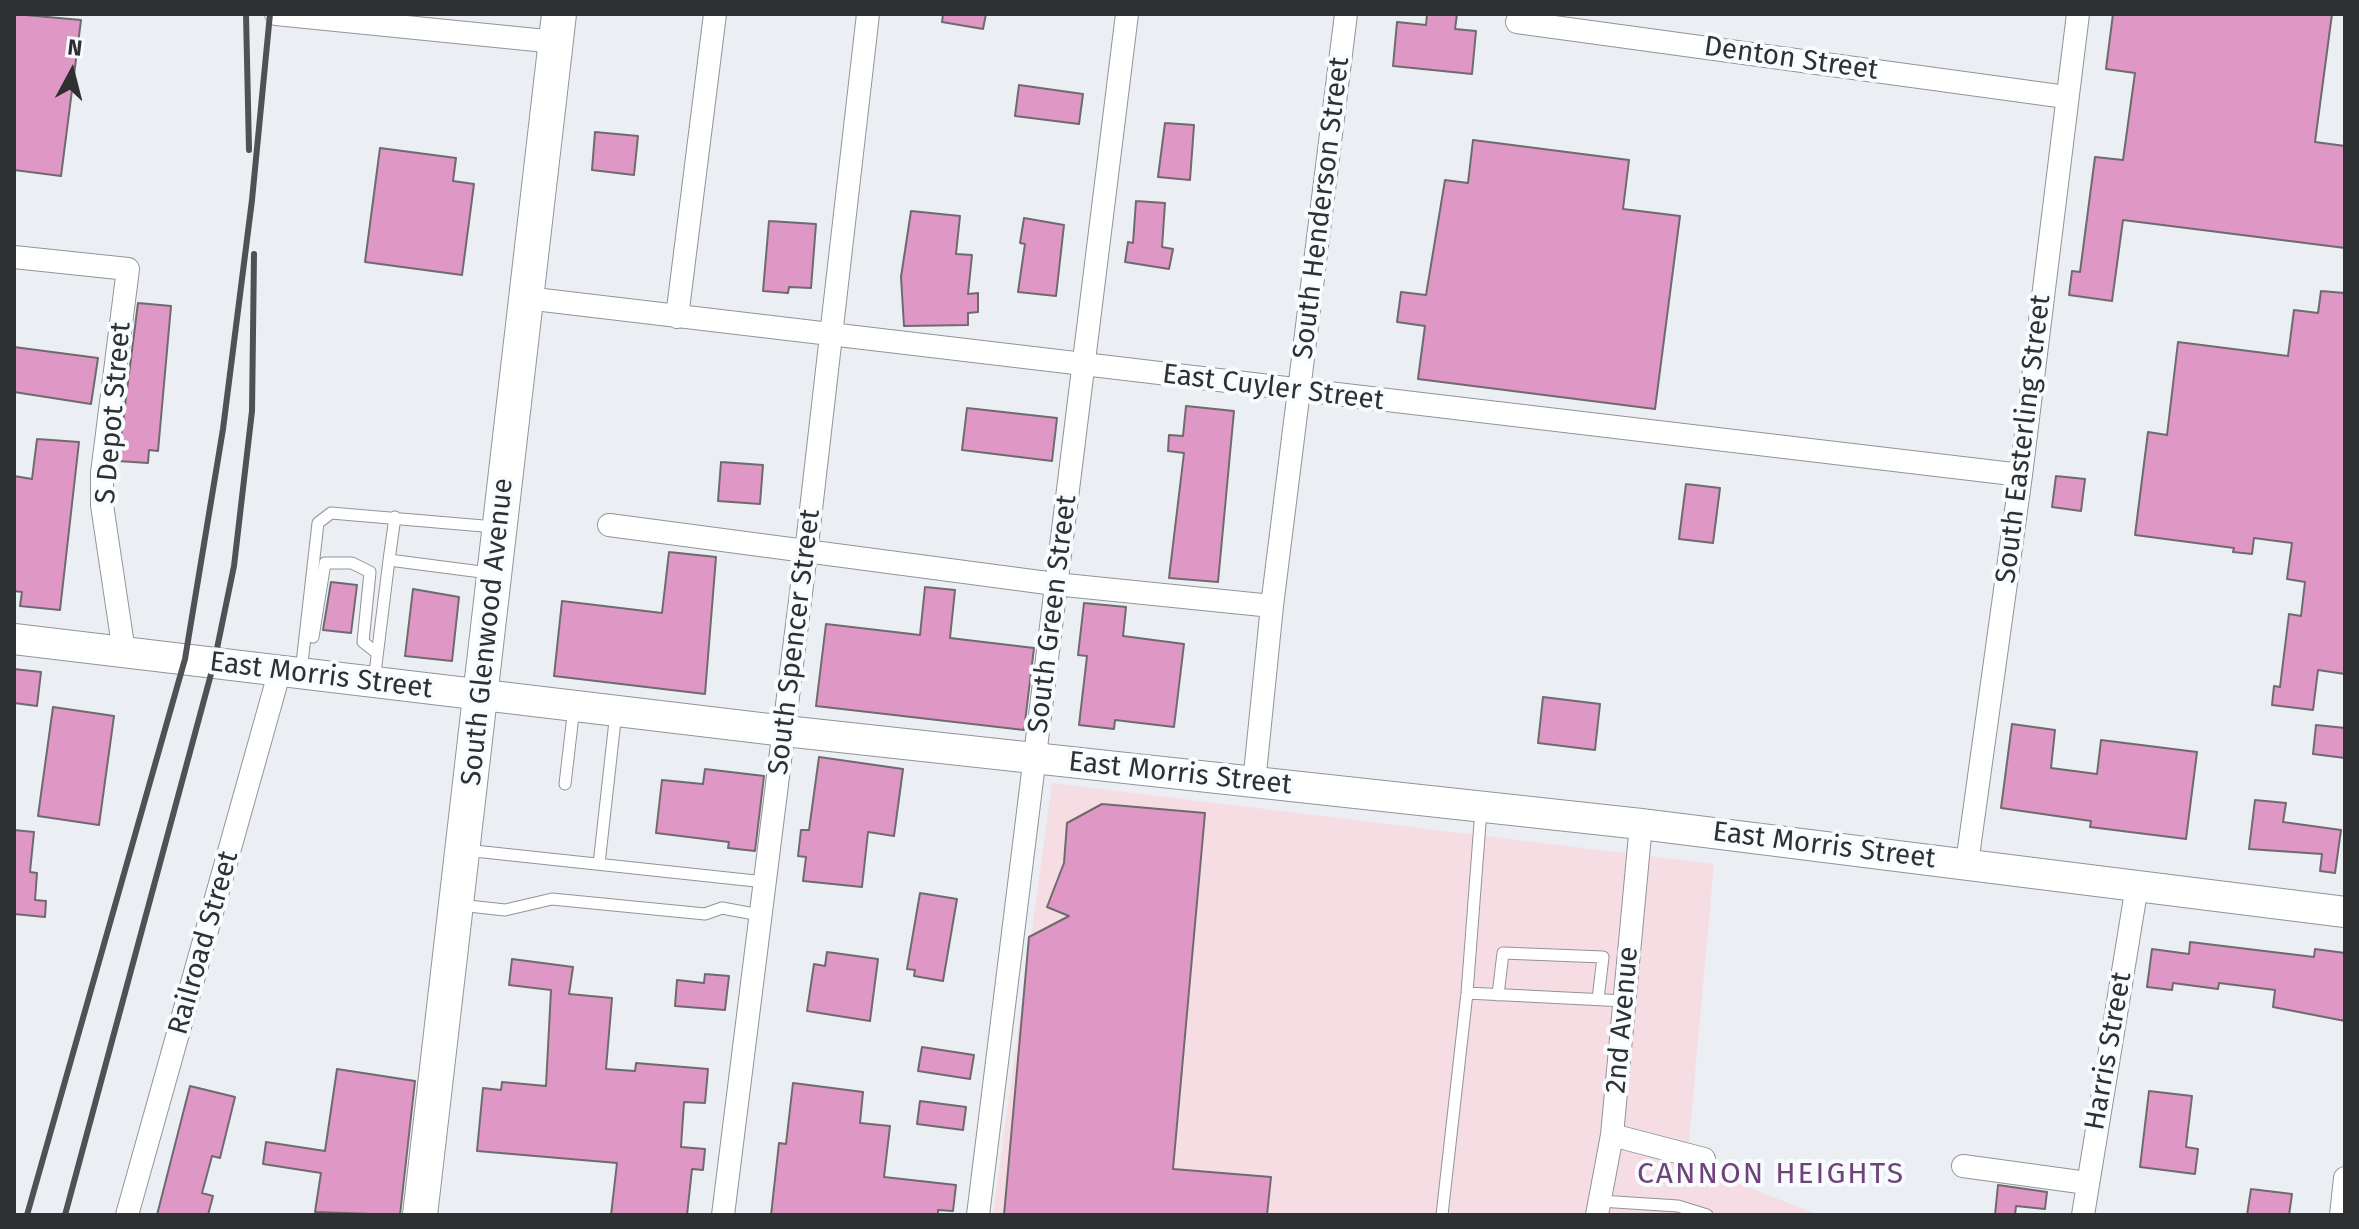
<!DOCTYPE html>
<style>
body{margin:0}
#map{position:relative;width:2359px;height:1229px;overflow:hidden;background:#ebeef3;font-family:"Fira Sans",sans-serif}
canvas{display:block}
.frame{position:absolute;inset:0;border:16px solid #2f3032;pointer-events:none}
.north{position:absolute;left:32px;top:32px;width:80px;height:80px;-webkit-text-stroke:6px #f9fcff;paint-order:stroke;rotate:7deg;font-size:22px;font-weight:700;line-height:32px;text-align:center;color:#2f3032}
.north::after{content:'';display:block;margin:auto;width:28px;height:36px;background:#2f3032;clip-path:polygon(50% 0,100% 100%,50% 72%,0 100%)}
</style>
<div id="map">
<canvas width="2359" height="1229"></canvas>
<div class="frame"></div>
<div class="north">N</div>
</div>
<script>
const c = document.querySelector('canvas').getContext('2d');
c.lineJoin = 'round';
function fill(path, color) {
  c.fillStyle = color;
  c.fill(path, 'evenodd');
}
function shape(rows) {
  const path = new Path2D();
  for (const r of rows) {
    path.moveTo(r[0], r[1]);
    for (let i = 2; i < r.length; i += 2) path.lineTo(r[i], r[i + 1]);
  }
  return path;
}
function trace(path, color, width, dash) {
  c.strokeStyle = color;
  c.lineWidth = width;
  c.lineCap = dash ? 'butt' : 'round';
  c.setLineDash(dash || []);
  c.stroke(path);
}
function label(font, color, halo, rows, align = 'center') {
  c.font = font + ' "Fira Sans",sans-serif';
  c.lineWidth = 8;
  c.setLineDash([]);
  c.textBaseline = 'middle';
  c.strokeStyle = halo;
  c.fillStyle = color;
  for (const [text, x, y, turn = 0] of rows) {
    c.save();
    c.translate(x, y);
    c.rotate((+turn || 0) * Math.PI / 180);
    c.textAlign = isNaN(turn) ? turn : align;
    if (halo) c.strokeText(text, 0, 0);
    c.fillText(text, 0, 0);
    c.restore();
  }
}
fill(shape([
 [1052,783,1714,864,1687,1163,1818,1215,993,1215]
]), '#f6dce3');
const building = shape([
 [14,14,81,20,61,176,14,170,14,14],
 [943,14,986,14,983,29,942,22,943,14],
 [1427,14,1457,14,1455,29,1476,31,1472,74,1393,66,1397,22,1426,25,1427,14],
 [2113,14,2332,14,2315,142,2345,146,2345,248,2123,220,2112,301,2069,295,2072,271,2080,272,2095,157,2123,160,2135,73,2106,69,2113,14],
 [1019,85,1083,94,1079,124,1015,116,1019,85],
 [1165,123,1194,125,1190,180,1158,177,1165,123],
 [595,132,638,136,634,175,592,170,595,132],
 [1473,140,1629,160,1623,209,1680,216,1655,409,1418,379,1425,326,1397,322,1401,292,1426,295,1445,180,1468,183,1473,140],
 [380,148,456,158,453,181,474,184,462,275,365,262,380,148],
 [1136,201,1165,203,1162,247,1173,249,1169,269,1125,262,1128,242,1133,243,1136,201],
 [911,211,960,216,956,254,972,255,968,294,978,293,978,312,968,313,968,325,904,326,901,277,911,211],
 [1024,218,1064,225,1056,296,1018,292,1025,244,1020,243,1024,218],
 [769,221,816,224,811,288,789,287,788,293,763,291,769,221],
 [2321,291,2345,293,2345,674,2318,670,2313,710,2272,705,2274,686,2280,687,2289,614,2301,616,2305,582,2287,579,2292,543,2254,538,2252,554,2233,552,2234,548,2135,535,2148,432,2167,435,2178,342,2288,356,2294,310,2318,313,2321,291],
 [138,303,171,306,158,451,149,450,148,463,118,461,138,303],
 [14,347,98,358,91,404,14,392,14,347],
 [1186,406,1234,411,1218,582,1169,578,1184,453,1168,451,1169,435,1183,436,1186,406],
 [967,408,1057,418,1052,461,962,450,967,408],
 [37,439,79,442,60,610,20,606,22,592,14,591,14,476,32,479,37,439],
 [721,462,763,465,760,504,718,501,721,462],
 [2056,476,2085,479,2081,511,2052,507,2056,476],
 [1686,484,1720,488,1713,543,1679,539,1686,484],
 [669,552,716,557,705,694,554,676,562,601,662,613,669,552],
 [331,582,357,585,351,633,323,630,331,582],
 [925,587,955,590,950,638,1034,648,1024,730,816,706,826,624,920,635,925,587],
 [413,589,459,597,452,661,405,656,413,589],
 [1084,603,1126,607,1123,636,1184,644,1174,727,1115,720,1114,729,1079,725,1087,656,1078,655,1084,603],
 [14,669,41,672,37,706,14,703,14,669],
 [1543,697,1600,704,1595,750,1538,743,1543,697],
 [53,707,114,716,99,825,38,816,53,707],
 [2012,724,2055,730,2051,768,2097,774,2101,740,2197,752,2186,839,2090,827,2091,821,2001,808,2012,724],
 [2316,725,2345,728,2345,758,2313,754,2316,725],
 [819,757,903,769,894,836,868,832,862,887,803,881,806,857,798,856,801,830,809,830,819,757],
 [705,769,764,776,755,851,728,848,729,842,656,833,662,780,703,784,705,769],
 [2255,800,2286,803,2283,822,2341,830,2335,873,2320,871,2322,854,2249,849,2255,800],
 [1102,804,1205,813,1173,1169,1271,1177,1267,1215,1004,1215,1029,937,1069,916,1047,907,1064,863,1067,823,1102,804],
 [14,830,34,832,30,872,37,873,35,900,46,901,45,917,14,914,14,830],
 [920,893,957,899,943,981,914,976,915,970,907,969,920,893],
 [2190,942,2314,957,2315,949,2345,953,2345,1021,2273,1007,2275,990,2219,983,2218,989,2173,983,2172,990,2147,987,2152,949,2189,954,2190,942],
 [827,952,878,959,870,1021,807,1011,814,964,825,966,827,952],
 [512,959,573,967,569,994,612,998,606,1069,635,1071,636,1063,708,1069,705,1103,684,1102,681,1147,705,1149,703,1170,692,1169,687,1215,611,1215,617,1163,477,1151,483,1088,501,1090,502,1082,546,1086,551,990,509,985,512,959],
 [705,974,729,976,725,1010,675,1006,677,980,704,983,705,974],
 [922,1047,974,1055,970,1079,918,1071,922,1047],
 [337,1069,415,1081,400,1215,315,1212,321,1173,263,1164,266,1142,325,1151,337,1069],
 [793,1083,863,1092,860,1123,890,1126,884,1177,956,1185,953,1211,938,1210,938,1215,771,1215,779,1143,786,1144,793,1083],
 [190,1086,235,1097,220,1158,212,1156,202,1193,213,1196,208,1215,157,1215,190,1086],
 [2149,1091,2192,1096,2186,1147,2198,1149,2195,1174,2140,1167,2149,1091],
 [920,1101,966,1107,963,1130,917,1124,920,1101],
 [1998,1185,2047,1192,2045,1209,2016,1206,2015,1215,1995,1215,1998,1185],
 [2251,1189,2292,1194,2289,1215,2247,1215,2251,1189]
]);
fill(building, '#df98c6');
trace(building, '#6f6a6d', 2);
const lane = shape([
 [389,560,395,517],
 [313,637,325,563,352,563,370,572,363,642,377,653],
 [301,672,318,523,331,513,495,527],
 [374,681,389,560,489,573],
 [565,784,574,707],
 [465,850,765,882],
 [599,864,616,712],
 [459,905,505,910,552,899,705,914,722,908,760,915],
 [1467,993,1625,1001],
 [1498,995,1503,953,1603,957,1598,999],
 [1600,1201,1678,1206,1707,1215],
 [1442,1215,1467,993,1481,810]
]);
const street = shape([
 [276,14,556,42],
 [1517,22,2066,97],
 [14,257,128,269,102,473,102,505,124,652],
 [526,298,2021,475],
 [677,317,715,14],
 [609,525,1055,584,1272,606],
 [1254,783,1272,606,1346,14],
 [1967,863,2021,475,2078,14],
 [1612,1135,1704,1159],
 [1963,1166,2087,1183],
 [127,1215,280,670],
 [723,1215,806,553,868,14],
 [978,1215,1127,14],
 [1597,1215,1612,1135,1641,824],
 [2083,1215,2137,886],
 [2341,1215,2345,1178]
]);
const secondary = shape([
 [14,639,785,731,1641,824,2345,912]
]);
const primary = shape([
 [420,1215,559,14]
]);
trace(lane, '#919498', 13);
trace(street, '#919498', 24);
trace(secondary, '#919498', 32);
trace(primary, '#919498', 36);
trace(lane, '#fff', 11);
trace(street, '#fff', 22);
trace(secondary, '#fff', 30);
trace(primary, '#fff', 34);
trace(shape([
 [246,14,249,150],
 [27,1215,185,659,223,429,252,200,270,14],
 [65,1215,214,663,234,566,252,411,254,254]
]), '#4f5153', 6);
label('28px', '#2f3032', '#f9fcff', [
 ["Denton Street",1791,59,8],
 ["South Henderson Street",1322,208,-83],
 ["East Cuyler Street",1273,388,7],
 ["S Depot Street",114,413,-85],
 ["South Easterling Street",2024,439,-83],
 ["South Green Street",1053,614,-83],
 ["South Glenwood Avenue",488,632,-84],
 ["South Spencer Street",795,642,-83],
 ["East Morris Street",321,676,7],
 ["East Morris Street",1180,774,6],
 ["East Morris Street",1824,846,7],
 ["Railroad Street",204,943,-74],
 ["2nd Avenue",1623,1020,-85],
 ["Harris Street",2109,1051,-80]
]);
c.letterSpacing = '2px';
label('30px', '#6f4379', '#f9fcff', [
 ["CANNON HEIGHTS",1771,1175]
]);
c.letterSpacing = '0px';
</script>
